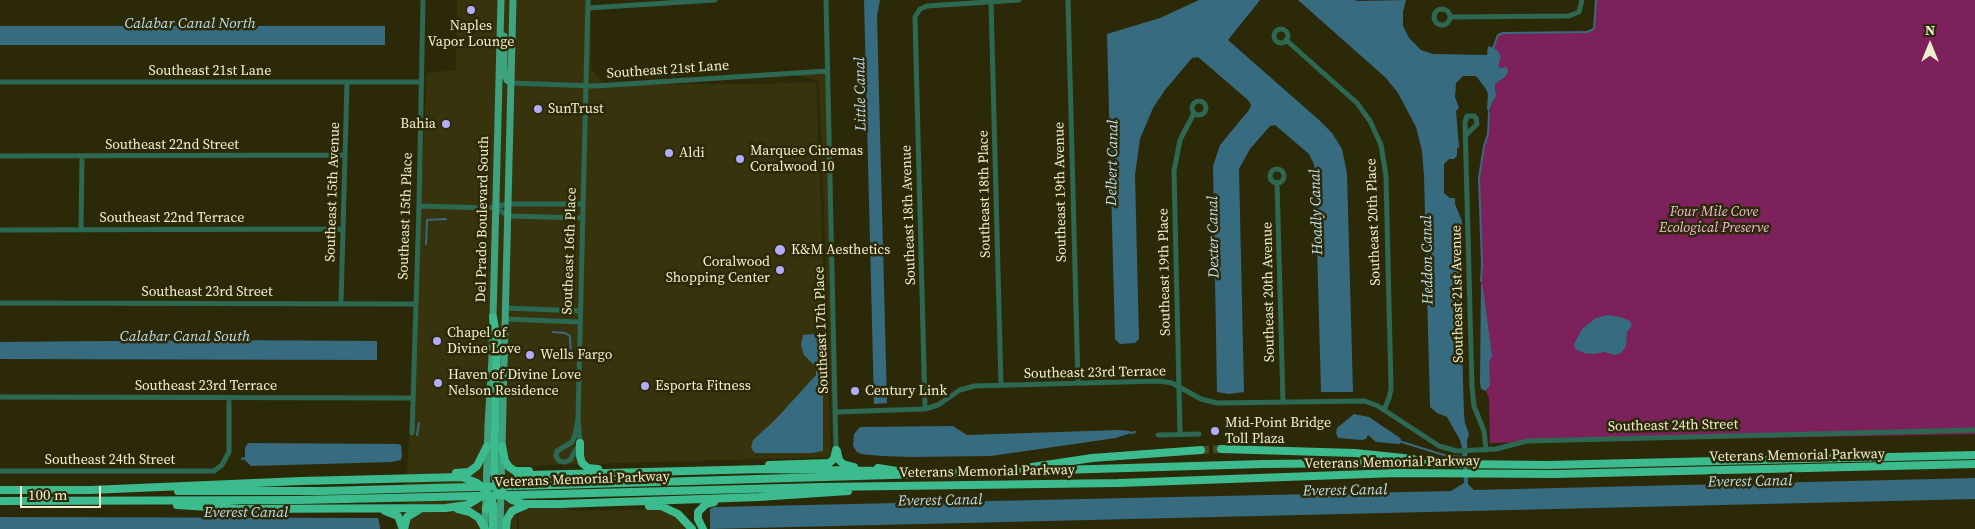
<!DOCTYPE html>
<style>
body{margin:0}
#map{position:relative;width:1975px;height:529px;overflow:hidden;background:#2c2908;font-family:"Source Serif 4",serif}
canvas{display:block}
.north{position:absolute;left:1905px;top:20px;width:50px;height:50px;-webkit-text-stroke:4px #2c2908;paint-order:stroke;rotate:0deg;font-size:14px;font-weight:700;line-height:20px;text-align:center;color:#f0efcf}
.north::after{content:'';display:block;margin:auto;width:18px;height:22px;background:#f0efcf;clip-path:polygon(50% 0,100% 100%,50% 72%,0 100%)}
.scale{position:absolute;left:20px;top:486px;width:81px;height:22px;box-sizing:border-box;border:2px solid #f0efcf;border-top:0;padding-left:6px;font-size:15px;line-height:18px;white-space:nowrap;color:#f0efcf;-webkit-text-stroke:4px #2c2908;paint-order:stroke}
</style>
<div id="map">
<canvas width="1975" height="529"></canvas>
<div class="north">N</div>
<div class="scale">100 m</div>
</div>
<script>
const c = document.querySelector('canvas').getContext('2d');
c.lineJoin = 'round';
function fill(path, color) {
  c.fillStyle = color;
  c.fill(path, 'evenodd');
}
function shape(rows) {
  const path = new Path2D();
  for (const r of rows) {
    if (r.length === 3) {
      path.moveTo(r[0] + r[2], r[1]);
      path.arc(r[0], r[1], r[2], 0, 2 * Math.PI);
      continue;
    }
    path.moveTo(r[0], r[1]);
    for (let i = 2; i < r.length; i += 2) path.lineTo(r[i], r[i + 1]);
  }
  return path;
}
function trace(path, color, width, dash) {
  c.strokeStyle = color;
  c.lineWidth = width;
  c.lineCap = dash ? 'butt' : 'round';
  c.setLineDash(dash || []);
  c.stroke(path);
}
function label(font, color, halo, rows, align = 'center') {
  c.font = font + ' "Source Serif 4",serif';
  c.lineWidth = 5;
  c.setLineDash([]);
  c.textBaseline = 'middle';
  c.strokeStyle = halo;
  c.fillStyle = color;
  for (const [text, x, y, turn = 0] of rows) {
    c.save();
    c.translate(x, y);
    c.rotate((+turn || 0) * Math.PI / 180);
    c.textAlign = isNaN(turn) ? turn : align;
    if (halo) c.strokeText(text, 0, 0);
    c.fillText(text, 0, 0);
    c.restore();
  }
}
fill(shape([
 [457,0,591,0,591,69,605,85,816,83,831,457,518,466,517,529,394,529,405,513,427,73,456,70],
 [827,73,830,78,833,447,819,82,816,80,792,74],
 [560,507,576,511,661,509,677,516,689,529,519,529,519,514,527,508]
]), '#37340d');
fill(shape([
 [1596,0,1975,0,1975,434,1490,443,1489,399,1486,391,1488,389,1486,313,1481,281,1482,264,1479,178,1484,146,1488,134,1491,105,1494,101,1496,90,1495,84,1504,67,1500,68,1497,66,1496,49,1493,48,1498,35,1503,33,1588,31,1594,28]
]), '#7c215c');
fill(shape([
 [864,0,880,0,877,16,887,403,874,404],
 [1199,0,1260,0,1228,40,1319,120,1332,133,1342,149,1347,173,1353,392,1321,392,1315,173,1314,164,1309,154,1275,125,1270,126,1250,149,1239,169,1244,392,1229,394,1217,392,1213,166,1220,145,1249,110,1251,105,1248,100,1198,57,1192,58,1165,90,1153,108,1140,139,1135,175,1139,339,1135,343,1120,344,1115,339,1107,34,1160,18],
 [1298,0,1354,0,1358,1,1406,0,1403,12,1403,26,1409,38,1421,50,1433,54,1487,55,1488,46,1496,49,1501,56,1498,66,1500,68,1507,67,1508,72,1505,77,1495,84,1496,96,1491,105,1489,113,1487,109,1488,94,1486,89,1476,76,1463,76,1456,83,1455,97,1459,108,1456,111,1459,148,1457,148,1457,156,1454,159,1449,159,1444,164,1444,193,1450,198,1455,198,1455,204,1462,221,1461,312,1464,414,1465,423,1469,434,1467,440,1468,484,1474,490,1975,478,1975,499,710,529,710,509,714,507,1451,491,1464,483,1462,447,1460,440,1447,417,1437,413,1430,407,1424,176,1422,151,1416,127,1398,93,1386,78],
 [0,26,385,26,385,45,0,45],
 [1481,281,1483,288,1492,356,1489,362,1490,385,1486,391,1481,389,1480,383],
 [1608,315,1620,317,1630,321,1632,325,1627,332,1626,346,1621,353,1614,355,1605,352,1594,354,1584,353,1575,349,1574,344,1582,329,1596,318],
 [813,334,820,338,823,369,823,451,811,453,755,453,751,448,753,440,775,420,816,375,816,367,804,355,801,345,803,335],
 [217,340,377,341,377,360,0,359,0,342],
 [1354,414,1369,417,1400,438,1402,442,1399,444,1376,442,1368,435,1366,439,1362,440,1338,438,1336,433,1337,428],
 [953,426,967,435,1119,430,1130,431,1131,433,1116,438,991,456,911,457,882,456,861,454,857,452,853,446,854,434,860,427],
 [248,443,398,444,401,445,402,456,401,460,392,462,251,466,245,460,245,448],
 [0,517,378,518,380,526,380,529,0,529]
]), '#376b80');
trace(shape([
 [1493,48,1498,35,1503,33,1587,32,1594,29,1596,0],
 [426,244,427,220,446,219],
 [1481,281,1482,264,1479,178,1484,146,1488,134,1489,113],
 [553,332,565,333,570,336,571,357],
 [1131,433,1135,432],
 [417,435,419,423],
 [1402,442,1447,456,1464,457],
 [242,459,245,458]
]), '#376b80', 2);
trace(shape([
 [1201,450,1221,449]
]), '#494726', 8, [8, 4]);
trace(shape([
 [826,0,836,450],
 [1068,0,1078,383],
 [991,2,1001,385],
 [588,8,715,0],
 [1442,17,8],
 [1450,17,1569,16,1579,12,1582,0],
 [1281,36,7],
 [1286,40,1357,103,1370,121,1381,145,1386,176,1391,389,1389,398,1384,410],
 [0,82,421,82],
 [511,83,595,86,827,71],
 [1199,108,7],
 [1466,135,1477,124,1476,118,1474,116,1467,116,1465,122,1472,387,1474,406,1484,431,1486,450],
 [0,156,345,155],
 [1277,176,7],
 [1277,182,1283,402],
 [419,206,488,208,508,204,583,204],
 [496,208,508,216,583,218],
 [0,230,343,229],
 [81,230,82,156],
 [0,303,415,304],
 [341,303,347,82],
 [505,308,580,311],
 [505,319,580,322],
 [0,397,412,398],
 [925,409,915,17,920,9,927,6,1019,0],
 [835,412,925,409,938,405,960,390,974,386,1159,381,1172,383,1201,399,1217,403,1365,401,1378,406,1439,446,1457,451,1496,449,1527,441,1975,430],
 [578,419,580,443,570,460,565,462,559,461,556,456,557,451,572,442,575,435,578,419,588,0],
 [412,433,419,206,423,0],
 [1180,434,1174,171,1180,140,1194,113],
 [1158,435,1199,434],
 [0,471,214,471,222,465,229,452,229,398]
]), '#2d6852', 5);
trace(shape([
 [504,36,504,71,507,80,511,83],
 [485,529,488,425,492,358,501,0],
 [500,529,513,0]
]), '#3ea37e', 7);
trace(shape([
 [493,317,497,341,494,473,499,490,512,500,524,504,560,504,759,497,848,491],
 [580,443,580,456,582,463,588,468,598,469],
 [502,446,505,461,509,467,515,471,529,471],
 [1221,449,1355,453,1413,459],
 [837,451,839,460,843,464,854,467],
 [769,465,829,463,834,459,836,450],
 [1032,467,1092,458,1201,450],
 [878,468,903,472],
 [456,473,469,472,477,466,487,446],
 [555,485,1262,464,1369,463,1547,465,1975,455],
 [0,490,94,490],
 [90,490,301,481,462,477,477,483,487,492,493,504,493,529],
 [178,491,323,491,433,488],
 [555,494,821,487,1118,483,1397,473,1556,474,1975,464],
 [0,501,298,500,433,497],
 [177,505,241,509,446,508,467,505,485,494],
 [649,506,661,506,678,514,692,529],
 [458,509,470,512,479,518,485,529],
 [486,509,493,497,506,484,515,478,528,475,764,469,882,471],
 [385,511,398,516,403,529],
 [404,529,407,517,420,509],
 [506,529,507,519,512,511,526,505],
 [703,529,698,519,698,512,706,504,714,502]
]), '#3cbb8e', 8);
trace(shape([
 [433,488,555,485],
 [433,497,555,494]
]), '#3cbb8e', 8);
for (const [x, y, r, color] of [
 [471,10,5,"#b1adfa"],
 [538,109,5,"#b1adfa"],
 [446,124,5,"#b1adfa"],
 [669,153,5,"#b1adfa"],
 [740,159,5,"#b1adfa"],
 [780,250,6,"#b1adfa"],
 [780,270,5,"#b1adfa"],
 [437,341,5,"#b1adfa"],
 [530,355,5,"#b1adfa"],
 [438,383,5,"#b1adfa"],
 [645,386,5,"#b1adfa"],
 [855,391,5,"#b1adfa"],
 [1215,431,5,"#b1adfa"]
]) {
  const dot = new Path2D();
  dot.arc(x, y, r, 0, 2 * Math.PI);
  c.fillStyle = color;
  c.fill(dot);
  trace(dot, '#2c2908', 2);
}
label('14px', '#f0efcf', '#2c2908', [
 ["Naples",471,26,"center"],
 ["Vapor Lounge",471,42,"center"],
 ["SunTrust",548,109],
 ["Bahia",436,124,"right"],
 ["Marquee Cinemas",750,151],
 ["Coralwood 10",750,167],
 ["Aldi",679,153],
 ["K&M Aesthetics",791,250],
 ["Coralwood",770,262,"right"],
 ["Shopping Center",770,278,"right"],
 ["Chapel of",447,333],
 ["Divine Love",447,349],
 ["Wells Fargo",540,355],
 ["Haven of Divine Love",448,375],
 ["Nelson Residence",448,391],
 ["Esporta Fitness",655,386],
 ["Century Link",865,391],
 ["Mid-Point Bridge",1225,423],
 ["Toll Plaza",1225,439]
], 'left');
label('14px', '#f0efcf', '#2c2908', [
 ["Southeast 21st Lane",668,70,-4],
 ["Southeast 21st Lane",210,71],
 ["Southeast 22nd Street",172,145],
 ["Southeast 15th Avenue",333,192,-88],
 ["Southeast 19th Avenue",1061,192,-91],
 ["Southeast 18th Place",985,194,-91],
 ["Southeast 18th Avenue",909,215,-92],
 ["Southeast 15th Place",406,216,-88],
 ["Southeast 22nd Terrace",172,218],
 ["Del Prado Boulevard South",483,219,-89],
 ["Southeast 20th Place",1374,222,-92],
 ["Southeast 16th Place",570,251,-88],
 ["Southeast 19th Place",1165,272,-91],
 ["Southeast 23rd Street",207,292],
 ["Southeast 20th Avenue",1269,292,-91],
 ["Southeast 21st Avenue",1458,294,-91],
 ["Southeast 17th Place",822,330,-92],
 ["Southeast 23rd Terrace",1095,373,-1],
 ["Southeast 23rd Terrace",206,386],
 ["Southeast 24th Street",1673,426,-1],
 ["Veterans Memorial Parkway",1797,456,-1],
 ["Southeast 24th Street",110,460],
 ["Veterans Memorial Parkway",1392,463,-1],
 ["Veterans Memorial Parkway",987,472,-1],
 ["Veterans Memorial Parkway",582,480,-2]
]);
label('italic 14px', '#f3bad8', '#2c2908', [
 ["Four Mile Cove",1714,212],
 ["Ecological Preserve",1714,228]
]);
label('italic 15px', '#bfdfec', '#2c2908', [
 ["Calabar Canal North",190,24],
 ["Little Canal",861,94,-91],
 ["Delbert Canal",1113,163,-89],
 ["Hoadly Canal",1317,212,-92],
 ["Dexter Canal",1214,237,-91],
 ["Heddon Canal",1428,260,-91],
 ["Calabar Canal South",185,337],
 ["Everest Canal",1750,482,-1],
 ["Everest Canal",1345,491,-1],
 ["Everest Canal",940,501,-1],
 ["Everest Canal",246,513]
]);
</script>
